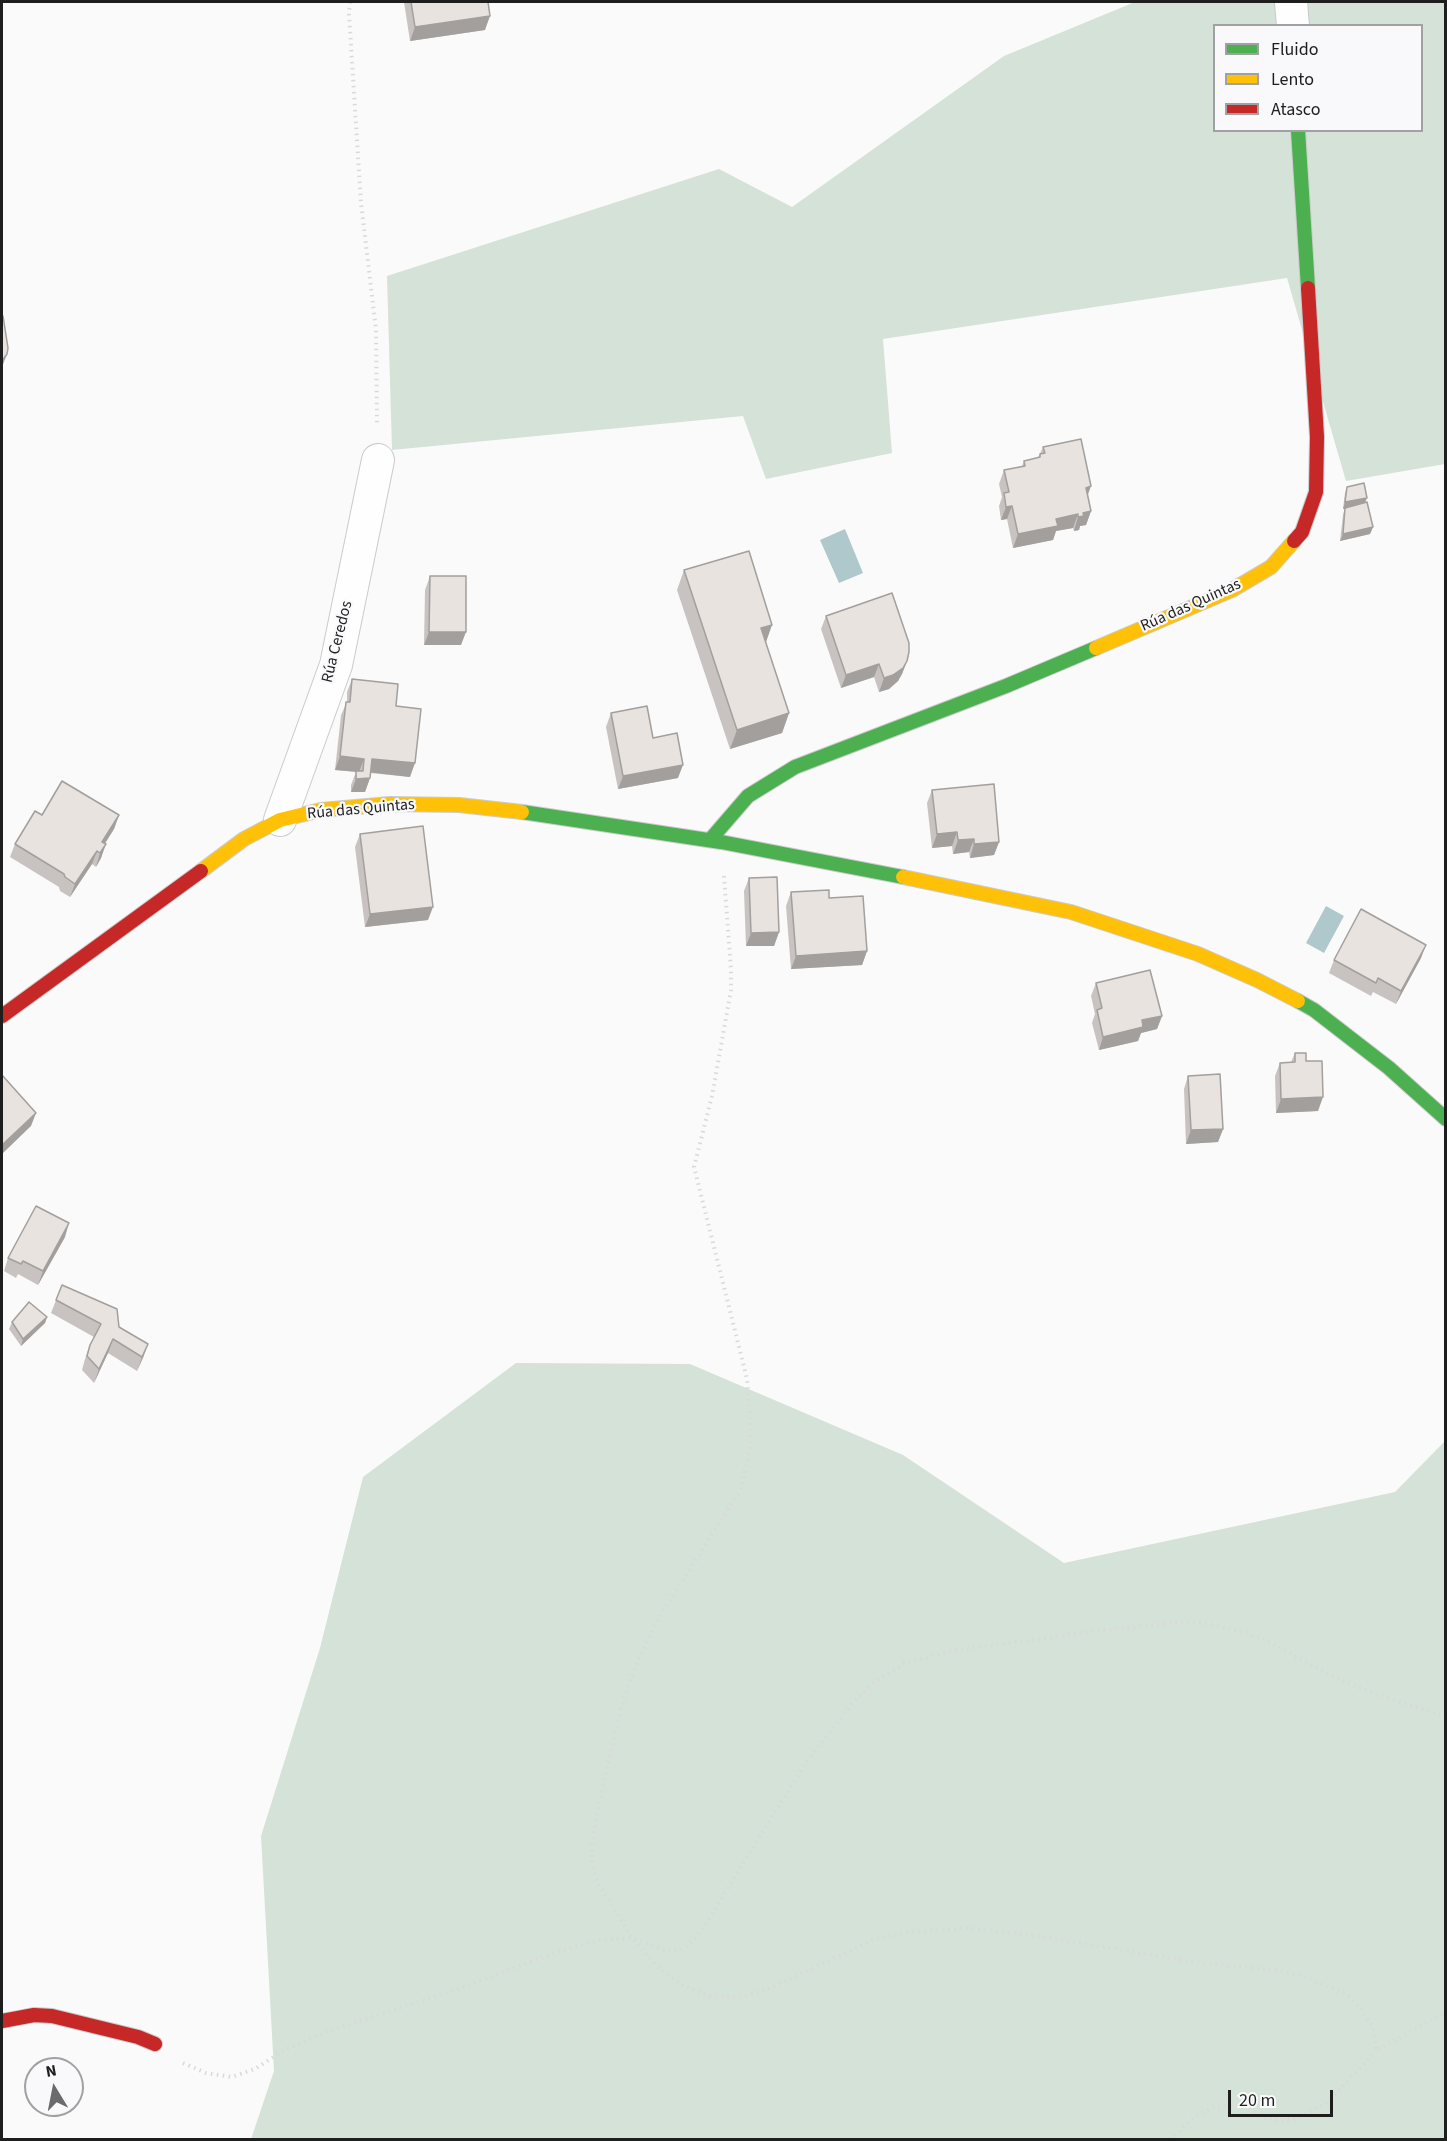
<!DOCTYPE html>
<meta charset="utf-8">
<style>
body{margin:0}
#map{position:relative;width:1447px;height:2141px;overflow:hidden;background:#fafafa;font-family:"Source Sans 3",sans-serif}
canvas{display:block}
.frame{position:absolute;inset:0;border:3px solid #1e1e1f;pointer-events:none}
.legend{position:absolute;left:1213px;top:24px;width:210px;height:108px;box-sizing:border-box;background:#f9f9fb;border:2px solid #a1a1a3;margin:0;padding:8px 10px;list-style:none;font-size:18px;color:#1e1e1f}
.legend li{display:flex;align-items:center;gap:12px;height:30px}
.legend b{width:30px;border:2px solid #a1a1a3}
.north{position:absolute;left:24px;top:2057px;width:60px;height:60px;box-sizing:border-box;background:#f9f9fb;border:2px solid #a1a1a3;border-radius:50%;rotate:350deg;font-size:16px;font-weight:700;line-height:24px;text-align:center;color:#1e1e1f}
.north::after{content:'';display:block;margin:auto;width:21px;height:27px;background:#6b6b6c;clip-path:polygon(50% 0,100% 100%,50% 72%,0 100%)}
.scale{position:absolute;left:1228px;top:2090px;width:105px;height:27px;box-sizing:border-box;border:3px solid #1e1e1f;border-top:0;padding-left:8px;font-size:18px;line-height:21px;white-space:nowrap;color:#1e1e1f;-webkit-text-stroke:4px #f9f9fb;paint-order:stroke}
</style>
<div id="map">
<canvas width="1447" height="2141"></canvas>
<div class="frame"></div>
<ul class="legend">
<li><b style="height:8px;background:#4caf50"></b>Fluido</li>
<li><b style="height:8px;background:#ffc107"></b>Lento</li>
<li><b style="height:8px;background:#c62828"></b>Atasco</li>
</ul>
<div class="north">N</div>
<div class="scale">20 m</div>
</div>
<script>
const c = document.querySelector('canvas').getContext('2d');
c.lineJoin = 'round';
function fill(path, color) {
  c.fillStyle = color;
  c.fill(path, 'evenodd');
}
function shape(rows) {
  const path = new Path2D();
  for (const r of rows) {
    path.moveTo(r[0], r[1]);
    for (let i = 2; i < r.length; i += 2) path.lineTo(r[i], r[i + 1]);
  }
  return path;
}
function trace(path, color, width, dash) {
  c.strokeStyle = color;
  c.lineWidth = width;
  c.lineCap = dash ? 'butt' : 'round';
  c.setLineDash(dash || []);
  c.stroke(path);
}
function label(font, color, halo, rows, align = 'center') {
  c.font = font + ' "Source Sans 3",sans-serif';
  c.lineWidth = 4.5;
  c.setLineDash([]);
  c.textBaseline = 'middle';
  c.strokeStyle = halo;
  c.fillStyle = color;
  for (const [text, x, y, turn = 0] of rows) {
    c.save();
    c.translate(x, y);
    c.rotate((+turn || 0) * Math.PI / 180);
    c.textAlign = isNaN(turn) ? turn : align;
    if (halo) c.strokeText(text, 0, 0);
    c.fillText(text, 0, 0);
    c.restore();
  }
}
fill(shape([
 [1135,2,1445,2,1445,464,1346,481,1287,278,883,339,892,453,766,479,743,416,392,450,387,276,719,169,792,207,1004,56],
 [1214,26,1422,26,1422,130,1214,130],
 [516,1363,690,1364,903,1455,1064,1563,1395,1492,1445,1441,1445,2139,251,2139,274,2071,261,1836,320,1648,363,1477]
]), '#d4e2d7');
fill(shape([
 [845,529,863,573,839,583,820,540],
 [1326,906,1344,916,1324,953,1306,943]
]), '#aec8cc');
const street = shape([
 [1291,2,1293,26],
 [280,820,336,665,378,460]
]);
const fast = shape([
 [1298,130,1308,288],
 [522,812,721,842,903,877],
 [710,840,748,796,795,767,1006,686,1096,648],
 [1298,1001,1314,1010,1389,1068,1446,1119]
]);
const slow = shape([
 [1096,648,1232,590,1271,567,1294,541],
 [201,871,244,839,280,820,321,810,390,804,459,805,522,812],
 [903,877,1071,912,1198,954,1257,980,1298,1001]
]);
const jam = shape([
 [1294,541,1302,532,1316,492,1317,437,1308,288],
 [2,1016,201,871],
 [2,2021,34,2015,52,2016,138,2037,155,2044]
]);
trace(street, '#cbcbcb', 34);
trace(fast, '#cbcbcb', 16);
trace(slow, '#cbcbcb', 16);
trace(jam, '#cbcbcb', 16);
trace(shape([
 [350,2,349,14,361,203,376,330,377,426],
 [724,876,731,969,731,990,712,1096,694,1167,747,1379,750,1417,750,1446,741,1489,656,1622,636,1665,621,1708,600,1800,592,1843,592,1864,598,1883,633,1939,657,1966,682,1985,711,1997,741,1997,766,1990,875,1939,907,1932,969,1928,1038,1936,1193,1962,1277,1970,1303,1976,1345,1993,1358,2005,1372,2025,1377,2051,1446,2011],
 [183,2063,206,2073,232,2077,255,2069,284,2050,328,2031,449,1992,572,1947,606,1939,633,1939,668,1951,680,1950,693,1941,713,1913,744,1861,806,1763,854,1701,878,1680,904,1664,950,1651,1081,1633,1189,1621,1220,1626,1261,1638,1332,1675,1369,1692,1446,1717],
 [1170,2140,1193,2118,1214,2107,1238,2106,1267,2118,1285,2121,1303,2116,1325,2104,1377,2051]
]), '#d9d9d9', 4, [1.5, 4.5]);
trace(street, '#fefefe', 32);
trace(fast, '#4caf50', 14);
trace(slow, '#ffc107', 14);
trace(jam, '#c62828', 14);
fill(shape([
 [404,2,488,2,485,30,410,41],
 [1043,447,1088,495,1091,511,1086,525,1080,526,1079,530,1074,531,1073,528,1056,531,1053,540,1013,548,1007,519,1001,520,999,506,1002,497,999,484,1004,470,1022,466,1024,461,1038,458],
 [1347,487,1365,503,1373,527,1370,534,1340,541,1343,515,1345,508,1343,509,1345,493],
 [684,570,766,643,789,713,782,733,730,749,677,590],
 [430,576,461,645,424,645,425,590],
 [826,616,907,661,902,674,898,681,889,689,879,692,874,677,841,688,821,629],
 [352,679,396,706,410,777,370,773,370,778,365,792,351,792,351,785,356,772,335,770,341,715,347,702,347,692],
 [611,713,653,738,678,778,618,789,606,727],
 [932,790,999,842,994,855,970,858,969,852,953,854,952,846,932,848,927,803],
 [42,815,119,815,114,829,105,844,101,858,96,867,92,864,70,897,60,891,59,887,10,857,15,844],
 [360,834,428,920,365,927,355,847],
 [749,878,779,932,774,946,746,946,744,891],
 [791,892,829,898,867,951,862,965,791,969,786,906],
 [1421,958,1396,1004,1373,992,1371,996,1329,973,1334,960],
 [1096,983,1162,1016,1157,1029,1141,1033,1138,1041,1099,1050,1092,1023,1095,1014,1091,996],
 [1295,1053,1306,1061,1318,1111,1276,1113,1275,1076,1280,1063,1291,1062],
 [1188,1076,1223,1129,1218,1142,1186,1144,1184,1089],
 [65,1237,38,1285,18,1274,16,1278,4,1271,8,1258],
 [62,1285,119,1327,148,1344,137,1371,108,1353,94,1383,82,1370,85,1359,90,1345,94,1337,51,1313],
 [47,1317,45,1323,21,1346,9,1329,12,1322]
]), '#c8c3c0');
fill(shape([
 [490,16,485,30,410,41,415,27],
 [7,354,2,367,2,368,2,361],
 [1091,486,1086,500,1086,488],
 [1367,498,1364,505,1343,509,1345,502],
 [1012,506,1007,519,1001,520,1006,507],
 [1091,511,1086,525,1080,526,1079,530,1074,531,1078,517,1083,513],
 [1078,514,1073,528,1056,531,1053,540,1013,548,1018,534,1056,519],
 [1373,527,1370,534,1340,541,1343,534],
 [772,625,765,645,761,628],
 [429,632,466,632,461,645,424,645],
 [907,661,902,674,898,681,889,689,879,692,884,678],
 [879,664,874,677,841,688,846,675],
 [789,713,782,733,730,749,737,730],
 [340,756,364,759,359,772,335,770],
 [372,759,415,763,410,777,367,772],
 [683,765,678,778,618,789,623,776],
 [370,778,365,792,351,792,356,779],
 [119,815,114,829,99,852,102,842],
 [957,832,952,846,932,848,937,834],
 [974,839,969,852,953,854,958,840],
 [999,842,994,855,970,858,974,844],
 [106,844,101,858,96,867,100,853],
 [97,851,92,864,70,897,75,884],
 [433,907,428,920,365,927,370,914],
 [779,932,774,946,746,946,751,933],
 [1426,945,1421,958,1396,1004,1401,991],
 [867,951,862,965,791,969,796,956],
 [1162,1016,1157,1029,1141,1033,1138,1041,1099,1050,1103,1037,1142,1020],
 [1323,1097,1318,1111,1276,1113,1281,1099],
 [36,1113,31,1126,2,1154,2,1145],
 [1223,1129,1218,1142,1186,1144,1191,1130],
 [69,1223,65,1237,38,1285,43,1271],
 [47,1317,45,1323,21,1346,23,1339],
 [113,1339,108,1353,94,1383,99,1369],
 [148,1344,143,1358,137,1371,142,1357]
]), '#a29f9c');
const building = shape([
 [411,2,488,2,490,16,415,27,411,2],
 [2,316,3,316,8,348,7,354,2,361,2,316],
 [1081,439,1091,486,1086,488,1091,511,1083,513,1084,516,1078,517,1078,514,1056,519,1058,526,1018,534,1012,506,1006,507,1004,493,1009,492,1004,470,1025,466,1024,461,1040,457,1040,454,1045,453,1043,447,1081,439],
 [1364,483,1367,498,1345,502,1347,487,1364,483],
 [1367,502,1373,527,1343,534,1345,508,1367,502],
 [749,551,772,625,761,628,789,713,737,730,684,570,749,551],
 [430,576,466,576,466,632,429,632,430,576],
 [892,593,909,643,909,652,907,661,903,668,893,675,884,678,879,664,846,675,826,616,892,593],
 [352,679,398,684,396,706,421,709,415,763,372,759,370,778,356,779,356,771,363,771,364,759,340,756,346,702,350,702,352,679],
 [647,706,653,738,677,733,683,765,623,776,611,713,647,706],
 [62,781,119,815,102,842,106,844,100,853,97,851,75,884,65,877,64,874,15,844,35,811,42,815,62,781],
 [994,784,999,842,974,844,974,839,958,840,957,832,937,834,932,790,994,784],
 [423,826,433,907,370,914,360,834,423,826],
 [777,877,779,932,751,933,749,878,777,877],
 [829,890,829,898,863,896,867,951,796,956,791,892,829,890],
 [1361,909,1426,945,1401,991,1378,978,1376,983,1334,960,1361,909],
 [1150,970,1162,1016,1142,1020,1143,1027,1103,1037,1097,1010,1102,1008,1096,983,1150,970],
 [1295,1053,1306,1053,1306,1061,1322,1061,1323,1097,1281,1099,1280,1063,1295,1062,1295,1053],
 [1220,1074,1223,1129,1191,1130,1188,1076,1220,1074],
 [2,1075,36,1113,2,1145,2,1075],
 [36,1206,69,1223,43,1271,23,1261,21,1264,8,1258,36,1206],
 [62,1285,117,1309,119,1327,148,1344,142,1357,113,1339,99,1369,87,1356,90,1345,101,1324,56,1300,62,1285],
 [29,1302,47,1317,23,1339,12,1322,29,1302]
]);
fill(building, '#e8e3df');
trace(building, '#a29f9c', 1.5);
label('16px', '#1e1e1f', '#f9f9fb', [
 ["Rúa das Quintas",1191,606,-24],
 ["Rúa Ceredos",338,642,-76],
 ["Rúa das Quintas",361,810,-5]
]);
</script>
